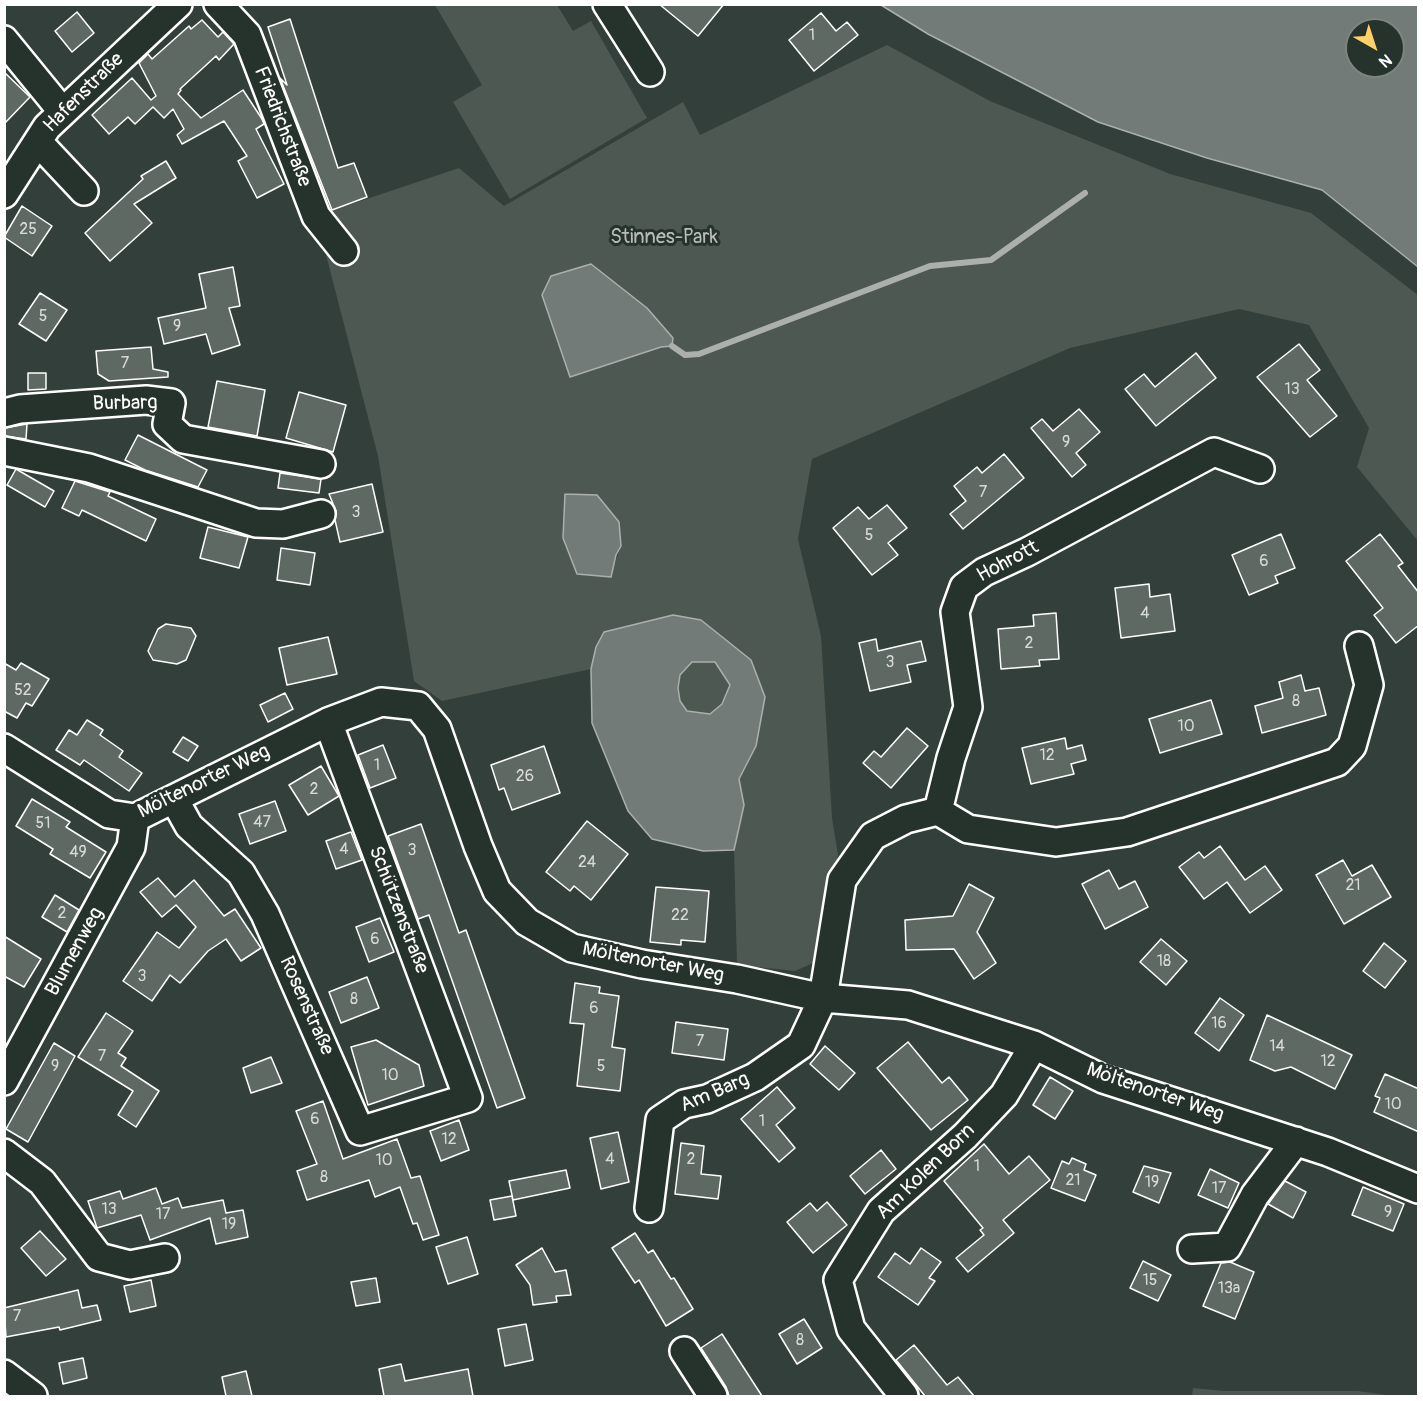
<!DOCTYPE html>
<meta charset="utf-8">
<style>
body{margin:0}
#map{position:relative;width:1423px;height:1401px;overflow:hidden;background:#333f3a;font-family:Pangolin,sans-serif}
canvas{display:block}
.frame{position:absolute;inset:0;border:6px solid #fff;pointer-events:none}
.north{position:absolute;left:1345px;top:18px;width:60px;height:60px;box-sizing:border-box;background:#26332d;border:2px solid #7d8581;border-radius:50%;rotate:141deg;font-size:16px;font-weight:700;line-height:24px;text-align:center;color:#fff}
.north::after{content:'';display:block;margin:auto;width:21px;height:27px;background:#ffd166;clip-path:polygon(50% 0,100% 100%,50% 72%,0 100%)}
</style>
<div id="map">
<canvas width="1423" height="1401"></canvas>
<div class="frame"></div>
<div class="north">N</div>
</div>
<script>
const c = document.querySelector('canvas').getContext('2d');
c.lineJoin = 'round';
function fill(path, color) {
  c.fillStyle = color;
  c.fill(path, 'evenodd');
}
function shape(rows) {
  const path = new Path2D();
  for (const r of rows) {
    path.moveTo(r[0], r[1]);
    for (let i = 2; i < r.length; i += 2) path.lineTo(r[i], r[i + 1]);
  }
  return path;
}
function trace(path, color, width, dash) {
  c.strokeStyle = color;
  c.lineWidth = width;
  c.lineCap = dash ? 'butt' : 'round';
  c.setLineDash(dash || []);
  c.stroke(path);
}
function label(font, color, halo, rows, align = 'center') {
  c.font = font + ' Pangolin,sans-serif';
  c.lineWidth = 6;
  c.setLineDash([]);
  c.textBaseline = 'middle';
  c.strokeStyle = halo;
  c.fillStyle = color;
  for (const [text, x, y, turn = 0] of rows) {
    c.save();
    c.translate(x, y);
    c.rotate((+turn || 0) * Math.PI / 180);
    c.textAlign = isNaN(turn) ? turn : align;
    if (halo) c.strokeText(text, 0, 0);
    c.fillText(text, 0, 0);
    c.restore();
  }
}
fill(shape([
 [435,5,557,5,573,31,591,21,647,118,510,199,453,102,482,85],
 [887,45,990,101,1170,174,1311,213,1418,295,1418,541,1357,467,1369,428,1309,325,1239,309,1070,348,812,459,798,539,821,636,832,818,838,855,813,963,795,971,737,965,734,850,744,805,739,779,756,746,751,660,596,647,591,669,442,701,414,681,378,456,316,216,459,168,504,206,683,102,700,135],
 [565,495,597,495,621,546,610,577],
 [716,661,731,685,722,704,710,714,687,711,679,701,678,688,680,675,692,662],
 [1193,1388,1224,1391,1358,1391,1393,1396,1192,1396]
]), '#4d5853');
const water = shape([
 [881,5,1418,5,1418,267,1322,190,1207,158,1098,122,928,34,881,5],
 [1357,30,1393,30,1393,66,1357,66,1357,30],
 [591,264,647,308,673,338,672,346,661,347,570,377,542,295,551,276,591,264],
 [565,494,597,495,619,522,621,546,616,555,611,577,577,574,563,538,565,494],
 [673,615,701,620,751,660,765,697,756,746,739,779,744,805,734,850,703,851,652,839,628,811,592,723,591,669,596,647,604,632,673,615],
 [692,662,715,662,730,685,722,704,710,714,687,711,680,701,678,688,680,675,692,662]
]);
fill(water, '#737b78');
trace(water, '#abb0ae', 1.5);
trace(shape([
 [672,346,685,355,699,354,930,266,991,260,1085,193]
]), '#abb0ae', 6);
const building = shape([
 [659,4,724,4,698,36,659,4],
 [77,12,94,33,72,52,55,31,77,12],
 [821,13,836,31,847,22,858,35,814,71,789,40,821,13],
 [290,19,338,168,354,163,367,197,332,210,280,78,287,85,268,27,290,19],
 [202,20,218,37,223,32,234,44,219,60,216,56,180,89,181,90,178,94,201,118,243,90,262,119,264,124,256,129,284,184,257,198,238,161,247,156,224,121,182,144,177,135,184,129,173,109,164,118,153,107,135,124,128,117,109,134,92,115,132,78,151,100,156,96,139,63,148,54,152,59,189,26,191,29,202,20],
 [4,72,30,97,4,124,4,72],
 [166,161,176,178,134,204,152,223,110,261,85,233,143,179,141,176,166,161],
 [22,206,52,226,32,256,4,237,22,206],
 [233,267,240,306,229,308,240,345,212,354,206,334,164,344,158,318,206,308,199,274,233,267],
 [40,293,67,310,46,341,19,324,40,293],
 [1299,344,1320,370,1307,380,1337,416,1310,437,1257,377,1299,344],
 [151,347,153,369,168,372,168,377,109,381,98,374,96,351,151,347],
 [1196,353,1216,378,1156,426,1125,389,1144,374,1155,387,1196,353],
 [28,373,46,373,46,389,28,390,28,373],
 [217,381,265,390,257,436,208,427,217,381],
 [299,392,346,405,333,452,286,438,299,392],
 [1079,409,1100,432,1076,453,1086,465,1072,477,1031,428,1042,419,1053,431,1079,409],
 [27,424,26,439,4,436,4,428,27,424],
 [138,435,207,470,198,487,145,470,125,460,138,435],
 [1004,454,1024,478,963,529,950,514,966,501,954,486,977,467,982,473,1004,454],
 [16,469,54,491,45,507,7,485,16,469],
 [280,473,321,479,319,493,278,488,280,473],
 [75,481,110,492,108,496,156,519,146,541,82,510,79,516,62,508,75,481],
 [372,484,383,532,340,542,335,520,336,511,329,494,372,484],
 [887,505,907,528,888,543,898,555,872,575,833,528,858,507,869,519,887,505],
 [208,527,248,537,239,568,200,558,208,527],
 [1281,534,1295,568,1275,576,1278,583,1249,595,1232,555,1281,534],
 [1380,534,1403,563,1398,566,1419,593,1419,625,1396,643,1374,615,1383,608,1346,561,1380,534],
 [281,548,315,553,310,585,277,580,281,548],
 [1149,584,1150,597,1170,594,1175,631,1121,638,1115,588,1149,584],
 [1056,613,1059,659,1039,660,1040,666,1001,669,998,629,1034,626,1033,615,1056,613],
 [166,624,191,628,196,636,186,660,177,664,153,660,148,651,158,629,166,624],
 [328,637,337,674,287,685,279,648,328,637],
 [876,639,878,651,921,641,926,661,907,665,911,682,870,691,859,643,876,639],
 [4,663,16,670,21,663,49,679,32,706,26,703,17,718,4,711,4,663],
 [1301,675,1305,691,1319,688,1326,715,1262,733,1255,706,1283,698,1279,682,1301,675],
 [285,693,293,709,268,722,260,705,285,693],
 [1211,700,1222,734,1160,753,1149,719,1211,700],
 [87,720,103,730,100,735,123,751,119,757,142,773,129,791,84,760,80,765,56,750,69,730,77,735,87,720],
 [907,728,928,746,891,788,863,763,874,751,881,757,907,728],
 [183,737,198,746,188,761,173,752,183,737],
 [1065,738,1067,749,1082,745,1086,760,1071,764,1074,774,1031,784,1022,748,1065,738],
 [383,745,396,778,370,788,358,755,383,745],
 [544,746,560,793,512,810,504,788,499,790,491,765,544,746],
 [321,766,339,796,308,815,289,785,321,766],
 [32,799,70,822,66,827,106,852,90,878,50,854,53,849,16,826,32,799],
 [275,801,286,831,250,844,239,814,275,801],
 [587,821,628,854,591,900,574,886,570,891,546,872,587,821],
 [421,824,459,933,466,930,525,1098,497,1108,429,915,418,919,388,836,421,824],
 [351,832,362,860,336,869,326,841,351,832],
 [1220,846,1245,880,1265,866,1282,890,1250,913,1227,882,1204,899,1179,867,1199,852,1204,858,1220,846],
 [1343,860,1352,876,1372,865,1391,897,1344,924,1316,875,1343,860],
 [1109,870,1119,889,1135,881,1148,907,1105,929,1082,884,1109,870],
 [158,878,175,897,194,880,224,916,235,909,261,948,241,961,226,939,208,951,180,983,170,975,152,1001,123,981,157,932,179,948,196,927,176,905,162,917,140,892,158,878],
 [969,884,994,898,977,932,996,963,974,979,954,949,906,950,905,920,953,916,969,884],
 [656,887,709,891,705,942,681,940,681,945,650,942,656,887],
 [55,895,79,910,67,932,42,917,55,895],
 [380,918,394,952,369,962,356,927,380,918],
 [4,936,41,959,24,987,4,976,4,936],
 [1161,939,1187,961,1166,985,1140,962,1161,939],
 [1384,943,1406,961,1385,988,1363,971,1384,943],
 [367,977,379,1008,341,1023,329,992,367,977],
 [575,983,600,987,599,993,619,996,612,1047,625,1049,620,1091,577,1086,584,1024,570,1023,575,983],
 [1220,998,1244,1015,1219,1051,1195,1033,1220,998],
 [106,1013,133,1031,118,1053,126,1058,121,1066,159,1091,136,1127,118,1115,133,1091,78,1057,106,1013],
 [1267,1015,1352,1055,1335,1089,1291,1067,1275,1071,1250,1060,1267,1015],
 [676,1022,728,1029,724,1060,672,1053,676,1022],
 [376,1040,419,1065,424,1086,368,1105,351,1047,376,1040],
 [908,1042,942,1083,949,1077,968,1100,931,1130,877,1068,908,1042],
 [54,1043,75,1056,28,1142,6,1129,54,1043],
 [825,1046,855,1073,839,1090,810,1064,825,1046],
 [271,1057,282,1083,251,1093,243,1068,271,1057],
 [1385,1074,1419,1089,1419,1132,1374,1112,1380,1098,1375,1096,1385,1074],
 [1050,1077,1073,1091,1055,1119,1033,1105,1050,1077],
 [777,1087,795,1108,776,1125,795,1148,779,1162,741,1119,777,1087],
 [323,1101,343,1159,397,1139,411,1178,420,1176,439,1235,423,1240,417,1223,413,1224,400,1187,375,1197,369,1180,307,1200,297,1171,317,1164,296,1111,323,1101],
 [459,1120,469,1150,441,1161,430,1131,459,1120],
 [618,1132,629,1182,601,1189,590,1138,618,1132],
 [681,1143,704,1146,701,1174,721,1176,718,1199,675,1194,681,1143],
 [984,1144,1009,1174,1029,1156,1050,1180,1003,1220,1014,1233,968,1272,956,1258,984,1235,980,1230,983,1228,944,1181,984,1144],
 [881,1150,896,1169,865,1194,850,1176,881,1150],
 [1072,1158,1086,1164,1084,1170,1096,1175,1085,1201,1051,1188,1062,1161,1069,1164,1072,1158],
 [1144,1166,1171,1173,1159,1203,1133,1192,1144,1166],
 [1210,1169,1239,1183,1228,1208,1198,1195,1210,1169],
 [566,1170,570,1188,513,1200,509,1181,566,1170],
 [1285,1181,1306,1192,1293,1218,1268,1204,1285,1181],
 [1363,1187,1404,1204,1393,1231,1352,1215,1363,1187],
 [156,1188,162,1204,178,1198,182,1208,223,1200,226,1213,243,1210,248,1237,216,1244,210,1218,150,1240,141,1215,97,1228,88,1201,120,1191,123,1199,156,1188],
 [512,1196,516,1216,494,1220,490,1200,512,1196],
 [827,1202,847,1225,813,1253,787,1222,810,1203,817,1211,827,1202],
 [40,1231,66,1259,46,1276,21,1248,40,1231],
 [635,1233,648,1253,653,1250,671,1279,674,1278,693,1309,666,1326,639,1280,635,1283,612,1248,635,1233],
 [467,1237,478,1274,448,1284,436,1247,467,1237],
 [542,1248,555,1272,566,1270,571,1295,556,1296,557,1302,533,1305,530,1285,516,1265,542,1248],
 [921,1248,941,1262,929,1278,935,1281,918,1305,878,1277,895,1253,910,1264,921,1248],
 [1143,1261,1171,1275,1158,1301,1130,1288,1143,1261],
 [1230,1262,1254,1272,1235,1319,1203,1306,1221,1263,1230,1262],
 [376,1278,380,1302,356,1306,351,1282,376,1278],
 [151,1280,156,1306,130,1312,124,1286,151,1280],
 [78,1290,82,1308,97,1305,101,1320,60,1330,59,1327,6,1337,4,1308,78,1290],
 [804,1319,822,1348,797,1364,779,1334,804,1319],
 [526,1324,533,1360,505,1366,498,1329,526,1324],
 [722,1334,762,1396,729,1396,726,1387,701,1348,722,1334],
 [914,1345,947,1385,958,1377,974,1396,925,1396,896,1360,914,1345],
 [83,1358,87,1378,63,1384,59,1363,83,1358],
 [401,1364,405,1381,468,1369,473,1396,384,1396,379,1369,401,1364],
 [246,1371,252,1396,226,1396,222,1377,246,1371]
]);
fill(building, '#5f6964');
trace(building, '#fff', 1.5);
const minor = shape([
 [218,4,247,35,316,216,344,251],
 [607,4,650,72],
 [4,40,62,111],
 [38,142,84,191],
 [4,194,47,127,178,4],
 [4,413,20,409,146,400,171,403,167,424,183,439,321,464],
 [4,451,89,468,256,523,283,524,321,514],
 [4,748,109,814,135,818,328,722,381,702,418,706,437,729,478,846,497,891,527,922,572,948,642,964,737,979,823,998,908,1005,1034,1045,1103,1079,1328,1152,1418,1189],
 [174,799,189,826,241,873,265,914,360,1131,468,1098,328,722],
 [938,811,951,758,968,707,955,612,964,587,984,572,1027,552,1214,452,1260,469],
 [4,1081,131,847,135,818],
 [4,1153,42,1182,99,1257,130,1265,165,1258],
 [649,1208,660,1120,684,1104,707,1099,755,1077,801,1045,823,998,842,880,873,836,906,819,938,811,968,829,1056,842,1127,832,1337,762,1352,746,1369,685,1359,646],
 [1192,1249,1227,1247,1255,1195,1296,1141],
 [684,1351,713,1396],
 [4,1374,33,1396],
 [904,1396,851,1329,838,1280,881,1211,965,1136,1004,1095,1034,1045]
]);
trace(minor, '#fff', 32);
trace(minor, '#26332d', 27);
label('16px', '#d7dad8', null, [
 ["1",812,36],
 ["25",28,230],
 ["5",43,317],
 ["9",177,327],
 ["7",125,364],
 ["13",1292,390],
 ["9",1066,443],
 ["7",983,493],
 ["3",356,513],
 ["5",869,536],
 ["6",1264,562],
 ["4",1145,614],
 ["2",1029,644],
 ["3",890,663],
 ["52",23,691],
 ["8",1296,702],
 ["10",1186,727],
 ["12",1047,756],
 ["1",377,766],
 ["26",525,777],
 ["2",314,790],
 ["47",262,823],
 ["51",43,824],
 ["4",344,850],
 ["3",412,851],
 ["49",78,853],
 ["24",587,863],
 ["21",1353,886],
 ["2",62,914],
 ["22",680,916],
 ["6",375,940],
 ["18",1164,962],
 ["3",142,977],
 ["8",354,1000],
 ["6",594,1009],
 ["16",1219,1024],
 ["7",700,1042],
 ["14",1277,1047],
 ["7",102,1057],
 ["12",1328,1062],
 ["9",55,1067],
 ["5",601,1067],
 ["10",390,1076],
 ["10",1393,1105],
 ["6",315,1120],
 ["1",762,1122],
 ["12",449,1140],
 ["4",610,1160],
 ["2",691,1160],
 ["10",384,1161],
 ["1",977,1167],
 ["8",324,1178],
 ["21",1073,1181],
 ["19",1152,1183],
 ["17",1219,1189],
 ["13",109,1210],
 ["9",1388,1213],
 ["17",163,1215],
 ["19",229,1225],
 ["15",1150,1281],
 ["13a",1229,1289],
 ["7",17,1317],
 ["8",800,1341]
]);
label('20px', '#fff', '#26332d', [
 ["Hafenstraße",84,93,-45],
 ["Friedrichstraße",282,127,69],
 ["Burbarg",125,404,-1],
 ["Hohrott",1008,562,-28],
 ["Möltenorter Weg",204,782,-26],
 ["Schützenstraße",398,910,69],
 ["Blumenweg",75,952,-61],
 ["Möltenorter Weg",653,963,11],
 ["Rosenstraße",306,1006,66],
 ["Am Barg",715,1093,-23],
 ["Möltenorter Weg",1155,1093,19],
 ["Am Kolen Born",926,1172,-44]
]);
label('20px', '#b8bcba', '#26332d', [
 ["Stinnes-Park",664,238]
]);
</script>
